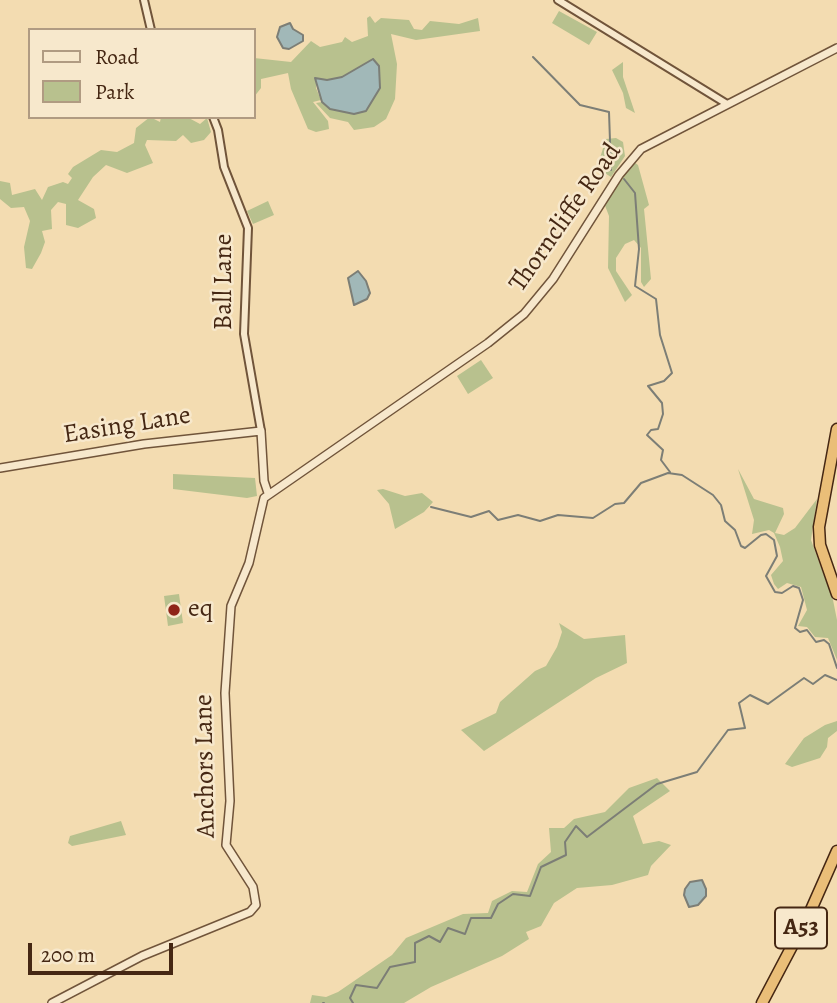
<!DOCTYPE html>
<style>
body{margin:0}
#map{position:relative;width:837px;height:1003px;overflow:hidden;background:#f3dcb1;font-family:Alegreya,serif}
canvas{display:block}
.legend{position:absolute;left:28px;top:28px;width:228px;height:91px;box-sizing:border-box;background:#f7e8cc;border:2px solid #b09b82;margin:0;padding:9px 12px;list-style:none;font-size:21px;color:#452713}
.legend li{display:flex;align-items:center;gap:14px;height:35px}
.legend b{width:35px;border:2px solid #b09b82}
.scale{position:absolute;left:28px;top:943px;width:145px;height:32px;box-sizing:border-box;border:4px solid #452713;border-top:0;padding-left:9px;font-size:21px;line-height:24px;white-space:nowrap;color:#452713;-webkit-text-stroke:5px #f7e8cc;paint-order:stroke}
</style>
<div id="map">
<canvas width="837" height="1003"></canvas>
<ul class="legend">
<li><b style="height:9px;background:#f7e8cc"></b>Road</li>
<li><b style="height:19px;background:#b8c18e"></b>Park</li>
</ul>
<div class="scale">200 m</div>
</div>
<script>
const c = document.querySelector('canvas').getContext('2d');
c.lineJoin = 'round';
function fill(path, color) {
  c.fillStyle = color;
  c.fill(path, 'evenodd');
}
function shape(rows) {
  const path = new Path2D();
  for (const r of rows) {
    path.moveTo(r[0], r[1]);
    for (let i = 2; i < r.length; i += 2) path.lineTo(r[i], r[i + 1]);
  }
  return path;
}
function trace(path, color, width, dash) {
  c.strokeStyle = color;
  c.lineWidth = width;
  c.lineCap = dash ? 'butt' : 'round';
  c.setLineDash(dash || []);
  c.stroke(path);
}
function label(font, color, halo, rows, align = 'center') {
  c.font = font + ' Alegreya,serif';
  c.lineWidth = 5;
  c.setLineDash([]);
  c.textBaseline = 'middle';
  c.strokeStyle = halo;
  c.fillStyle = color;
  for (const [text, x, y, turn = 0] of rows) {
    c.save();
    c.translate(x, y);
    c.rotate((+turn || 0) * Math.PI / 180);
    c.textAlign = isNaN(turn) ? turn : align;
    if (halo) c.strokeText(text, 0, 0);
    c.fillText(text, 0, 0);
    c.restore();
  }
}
fill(shape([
 [559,11,597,32,589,45,552,23],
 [370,16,375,23,381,18,409,20,414,29,422,30,430,21,459,24,478,18,480,31,416,40,391,34,397,64,395,99,386,119,374,127,354,130,348,122,330,118,316,103,322,102,330,109,373,59,342,77,327,80,317,78,316,88,321,100,313,102,328,121,329,129,316,132,308,129,291,89,288,73,261,79,261,88,254,97,254,58,291,62,311,41,320,47,342,42,345,37,352,42,368,36,367,18],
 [623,62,623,77,635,113,626,108,623,93,612,70],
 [150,117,160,122,161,117,187,117,200,124,207,118,211,132,204,140,191,143,183,135,176,141,147,140,145,145,153,163,127,173,106,165,93,177,78,200,94,209,96,218,78,228,66,225,66,204,58,202,51,210,52,229,42,231,45,242,41,253,32,269,26,268,24,247,30,221,24,207,11,208,0,199,0,181,10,183,12,195,35,189,42,200,48,187,63,182,68,184,72,178,68,174,73,167,101,150,117,152,134,143,136,128],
 [616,138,623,142,625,156,611,177,600,170,599,161,606,139],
 [634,162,638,165,649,205,644,209,651,279,644,287,641,282,641,248,634,240,625,244,616,258,616,271,632,295,625,302,608,268,609,216,604,203],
 [268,201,274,215,253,224,247,211],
 [481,360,493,378,468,394,457,376],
 [738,469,754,499,783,508,784,514,775,533,784,535,795,528,817,499,811,540,833,600,837,620,837,660,828,638,815,637,807,627,798,626,807,610,801,587,787,583,778,589,774,584,771,575,783,561,780,547,774,533,769,530,752,534,754,520],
 [173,474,255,478,257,496,247,498,173,489],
 [383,489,405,496,422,493,433,502,424,512,395,529,389,504,377,490],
 [179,594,183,623,168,626,164,596],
 [559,623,584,639,625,635,627,663,596,678,484,751,461,730,496,713,500,702,535,671,546,666,557,647,562,632],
 [837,721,837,731,828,738,827,747,820,758,792,767,785,764,804,738,825,725],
 [657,778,670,791,633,816,643,844,659,841,671,845,651,866,648,875,612,885,577,888,554,903,541,926,526,932,529,939,502,956,431,987,404,1003,310,1003,312,995,326,997,338,992,392,955,406,938,463,914,488,913,492,901,512,891,527,892,538,864,551,852,549,828,564,828,574,819,605,812,629,788],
 [121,821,126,835,72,846,68,843,70,836]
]), '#b8c18e');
const water = shape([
 [290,23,293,29,303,35,303,41,289,49,283,48,277,37,280,27,290,23],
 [373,59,379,66,380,88,366,111,354,114,330,109,322,102,315,78,327,80,342,77,373,59],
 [358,271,366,281,370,293,367,299,354,305,348,278,358,271],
 [702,880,706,889,706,896,698,905,689,907,684,895,685,889,690,882,702,880]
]);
fill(water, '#a1b8b8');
trace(water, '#7c7e76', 2);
trace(shape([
 [533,57,580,105,609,112,611,170],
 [624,179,635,193,639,249,635,286,656,299,660,335,672,373,664,381,648,386,662,403,663,414,658,429,651,430,647,435,663,450,661,460,670,472],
 [431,507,471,517,489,511,498,520,518,515,540,521,558,515,593,518,615,504,624,503,641,483,668,473,682,475,713,495,721,505,725,521,735,530,741,546,745,548,761,535,766,534,774,540,777,556,766,576,775,592,782,593,793,586,799,588,803,600,795,628,800,632,807,630,816,642,824,640,829,644,837,668],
 [323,1003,324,1003],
 [353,1003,350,998,356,985,377,988,390,967,415,962,415,943,429,936,440,942,448,928,465,934,471,918,491,918,498,904,513,894,530,896,541,867,566,855,565,842,576,826,587,837,657,784,697,772,728,730,745,728,739,703,750,695,768,704,804,678,813,684,825,675,837,680]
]), '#7c7e76', 2);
const minor = shape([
 [144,0,151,30],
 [558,0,727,104],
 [213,117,218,130,224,167,248,228,244,334,261,431]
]);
const tertiary = shape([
 [0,468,144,444,261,431,264,481,268,493],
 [52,1003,142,956,250,912,256,905,253,887,226,845,230,801,225,693,231,606,249,563,264,498,488,343,524,314,553,279,619,175,641,149,837,48]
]);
const trunk = shape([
 [837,429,819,527,820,545,837,594],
 [762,1003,810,912,837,851]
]);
trace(minor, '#70543a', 10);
trace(tertiary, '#70543a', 10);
trace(trunk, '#452713', 13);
trace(minor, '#f7e8cc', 6);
trace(tertiary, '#f7e8cc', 7);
trace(trunk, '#eabe78', 10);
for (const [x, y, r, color] of [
 [174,610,7,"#8f2418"]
]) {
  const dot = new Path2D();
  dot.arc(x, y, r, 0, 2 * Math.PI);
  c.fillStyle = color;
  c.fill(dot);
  trace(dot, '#f7e8cc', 2.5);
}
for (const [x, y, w] of [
 [801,928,52]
]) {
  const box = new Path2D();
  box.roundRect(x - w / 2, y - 20.5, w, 41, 5);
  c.fillStyle = '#f7e8cc';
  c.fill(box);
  trace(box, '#452713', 2);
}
label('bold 24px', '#452713', null, [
 ["A53",801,928]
]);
label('26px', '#452713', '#f7e8cc', [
 ["Thorncliffe Road",566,218,-55],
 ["Ball Lane",225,282,-90],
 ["Easing Lane",127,426,-9],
 ["Anchors Lane",206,766,-91]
]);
label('26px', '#452713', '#f7e8cc', [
 ["eq",188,610]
], 'left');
</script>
